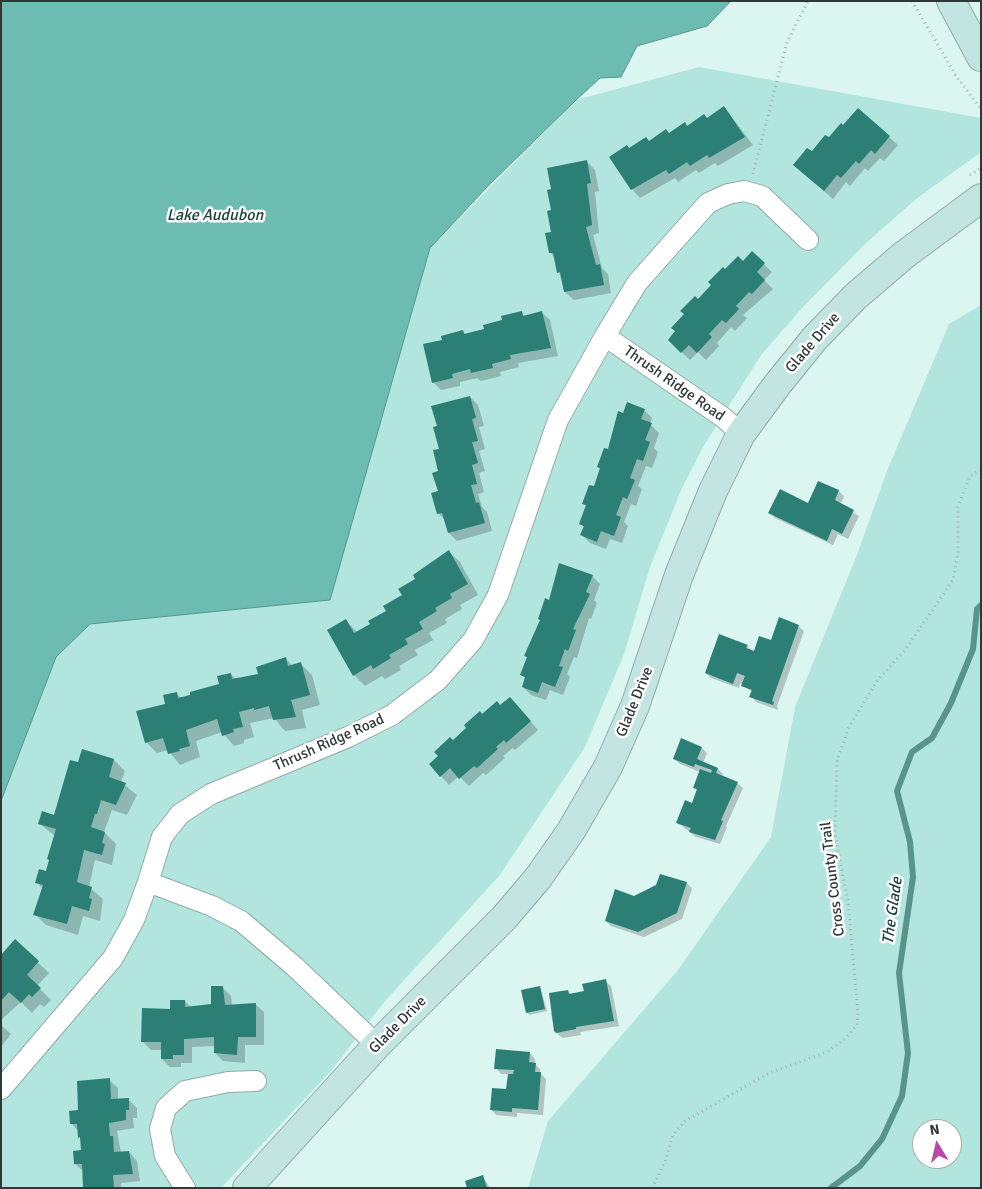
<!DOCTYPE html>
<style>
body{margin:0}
#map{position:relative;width:982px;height:1189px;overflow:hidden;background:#dbf5f0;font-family:Signika,sans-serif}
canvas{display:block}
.frame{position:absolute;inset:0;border:2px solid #2e3836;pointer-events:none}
.north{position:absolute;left:912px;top:1119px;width:50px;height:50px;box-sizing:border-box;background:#fff;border:1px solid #abafaf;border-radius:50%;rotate:351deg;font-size:14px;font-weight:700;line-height:20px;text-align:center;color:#2e3836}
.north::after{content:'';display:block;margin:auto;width:18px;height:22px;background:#b849a6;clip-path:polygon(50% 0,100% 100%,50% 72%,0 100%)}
</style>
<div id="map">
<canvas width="982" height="1189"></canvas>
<div class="frame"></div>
<div class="north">N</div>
</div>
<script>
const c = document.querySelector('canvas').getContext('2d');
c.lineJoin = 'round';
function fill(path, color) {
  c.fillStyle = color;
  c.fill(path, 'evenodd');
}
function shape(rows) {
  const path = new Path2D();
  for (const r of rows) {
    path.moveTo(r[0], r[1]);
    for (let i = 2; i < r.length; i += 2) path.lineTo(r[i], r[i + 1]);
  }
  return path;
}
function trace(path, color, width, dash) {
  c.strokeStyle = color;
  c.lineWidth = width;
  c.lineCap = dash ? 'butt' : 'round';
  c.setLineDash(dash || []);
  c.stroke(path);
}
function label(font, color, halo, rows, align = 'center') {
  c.font = font + ' Signika,sans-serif';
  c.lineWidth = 5;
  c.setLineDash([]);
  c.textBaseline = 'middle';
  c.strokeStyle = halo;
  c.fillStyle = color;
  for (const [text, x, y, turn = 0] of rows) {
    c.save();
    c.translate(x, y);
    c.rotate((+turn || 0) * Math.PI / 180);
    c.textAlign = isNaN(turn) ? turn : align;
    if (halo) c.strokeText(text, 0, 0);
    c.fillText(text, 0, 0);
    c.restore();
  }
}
fill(shape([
 [699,67,981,118,981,152,916,199,865,244,804,306,761,355,703,447,682,488,650,567,624,654,585,747,499,876,384,1002,331,1071,221,1188,1,1188,1,801,56,657,90,624,330,600,430,248,576,100],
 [981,305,981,1188,528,1188,548,1121,678,970,771,837,795,707,857,555,887,471,949,324],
 [922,1129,952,1129,952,1159,922,1159]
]), '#b1e5dd');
const water = shape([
 [1,1,731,1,707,26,637,46,621,77,600,78,576,100,488,186,430,248,330,600,90,624,56,657,1,801,1,1]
]);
fill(water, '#6cbcb1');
trace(water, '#59948c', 1);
fill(shape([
 [724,107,753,145,718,166,715,163,699,173,696,170,678,182,675,178,640,198,632,189,630,149,669,134,685,123,688,127,707,119],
 [889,137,898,145,884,161,880,158,868,171,865,168,850,186,846,182,833,199,794,165,829,139],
 [587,162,595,170,599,191,595,192,599,233,593,235,602,268,608,274,611,293,574,300,565,292,555,258,551,253,553,190],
 [752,253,772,272,764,280,773,289,743,315,747,318,735,331,731,327,717,343,719,346,706,360,698,352,690,360,669,340,698,300,725,271,743,262],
 [541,312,550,320,558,356,518,363,519,367,500,372,501,376,481,381,477,378,460,382,460,386,441,390,433,382,444,341,463,331,466,335,486,330,521,313,525,316],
 [470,397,478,405,484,426,479,427,485,449,479,451,485,471,479,473,484,492,478,494,482,507,487,512,492,531,457,541,449,533,445,520,439,514,433,494,439,492,440,450,438,427],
 [644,410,652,418,650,424,659,433,654,448,658,452,652,468,646,466,638,486,642,489,636,506,631,504,624,522,628,526,622,543,610,539,606,549,590,543,582,535,584,528,581,524,587,507,584,504,594,488,601,470,598,467,609,451,616,432,613,430,619,413,624,414],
 [819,482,839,491,844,497,840,504,859,516,848,539,838,534,833,545,775,518,770,512,808,504],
 [449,552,460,562,478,595,460,605,462,609,445,619,447,623,429,633,433,640,415,650,418,655,399,666,401,670,385,679,382,676,365,686,354,675,346,621,357,632,372,625,403,596,417,580],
 [592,576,600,584,594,600,597,603,591,619,589,618,577,658,574,657,567,674,570,677,563,695,550,690,546,700,531,695,523,687,526,679,522,675,550,601],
 [798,626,804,631,777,706,778,710,756,702,751,696,752,692,740,683,739,688,711,678,706,673,747,646,754,653],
 [286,659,293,666,301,664,312,675,320,705,302,710,306,728,285,731,274,718,250,723,254,737,244,740,244,743,234,746,222,732,196,741,200,757,180,765,168,750,157,753,146,742,167,704,176,693,181,698,220,685,230,674,236,679,259,675],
 [501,707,518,707,538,730,515,750,513,748,503,756,505,758,486,775,483,773,469,786,459,776,449,785,431,765,483,716],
 [682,740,702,748,707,753,703,763,718,769,723,774,722,777,737,783,743,788,726,826,727,827,720,844,696,837,677,822,692,804,698,791,694,787,700,772,680,764,674,758],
 [114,760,125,771,121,782,137,795,127,815,112,810,104,832,116,844,112,865,95,860,89,887,103,899,100,921,83,916,78,935,46,925,35,914,43,889,37,882,47,873,55,836,40,824,55,817,79,764],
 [661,875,687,883,692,889,682,919,644,937,611,926,606,921,634,898,657,886],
 [15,941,49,973,37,986,51,1000,44,1007,40,1004,32,1013,21,1002,1,1020,1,957],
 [605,981,611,986,619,1026,580,1032,581,1035,563,1038,560,1036,555,1031,551,1013,568,991,572,995,585,992],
 [222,987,231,996,232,1005,255,1004,264,1012,264,1045,245,1045,245,1063,223,1061,215,1053,215,1046,192,1047,192,1063,181,1063,181,1067,170,1067,162,1059,162,1050,151,1050,143,1042,172,1010,185,1001,191,1007,212,1005],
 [540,987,547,1011,529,1015,527,1012],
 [1,1025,11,1034,1,1047],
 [530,1053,535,1059,535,1064,540,1069,540,1073,546,1079,543,1115,517,1113,517,1117,496,1115,491,1109,508,1091,509,1074,501,1074,496,1068],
 [109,1080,118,1088,118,1100,128,1099,137,1108,137,1118,133,1118,134,1128,117,1131,121,1153,129,1152,137,1161,140,1181,121,1183,121,1188,85,1188,84,1172,75,1164,82,1151,81,1140,78,1131,72,1124,80,1112],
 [483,1177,490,1188,468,1188]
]), '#0003');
trace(shape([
 [831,1188,860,1166,882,1139,902,1096,908,1053,899,973,913,877,910,842,897,791,912,752,932,738,951,703,973,649,977,609,981,605]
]), '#59948c', 6);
fill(shape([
 [724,106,745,137,709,158,707,155,690,166,687,162,669,174,666,170,631,190,609,157,627,145,629,148,646,137,649,141,666,129,669,133,685,122,687,126,704,114,707,118],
 [858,108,890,136,875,154,871,150,859,164,856,161,841,178,837,175,824,191,793,165,807,148,812,151,825,135,829,137,841,123,843,125],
 [587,160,591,183,587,184,592,225,586,227,596,265,600,264,604,285,564,292,560,272,557,273,553,253,549,253,545,233,551,232,547,211,551,210,547,190,551,189,547,168],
 [752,251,765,263,757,272,765,280,752,294,749,292,736,306,739,309,726,323,722,320,709,334,712,337,697,353,689,345,681,353,668,340,675,331,671,328,684,314,680,311,695,296,698,299,711,285,708,282,723,267,725,269,738,256,743,261],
 [522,311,523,316,542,311,551,348,510,355,511,359,492,364,493,368,471,373,470,369,452,374,453,378,432,383,423,344,442,340,441,336,463,330,464,334,484,329,483,325,502,320,501,316],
 [470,396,476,418,472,419,478,441,472,442,478,463,472,465,477,484,471,485,476,503,479,502,485,523,448,533,442,513,437,514,431,493,438,491,432,473,438,471,433,450,439,449,433,427,437,426,431,406],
 [627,402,645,409,641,419,652,423,645,440,650,442,643,461,637,459,630,478,635,480,627,499,623,497,616,515,621,517,614,536,601,531,597,542,580,535,584,526,579,524,586,505,582,504,589,485,594,486,600,468,597,467,604,448,608,449,618,411,623,413],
 [818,481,839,490,835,500,854,510,842,534,832,529,827,541,768,513,780,489,808,503],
 [449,550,468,584,450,594,452,598,435,608,437,611,419,622,423,629,405,639,408,644,389,655,391,658,373,669,371,665,353,676,327,630,346,619,354,633,370,624,368,621,386,611,383,606,402,595,398,589,415,579,413,575],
 [559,563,593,575,586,592,590,594,573,629,576,630,568,651,565,649,559,666,563,667,555,687,542,682,538,693,522,687,525,677,520,675,527,657,524,656,540,620,538,619,545,598,549,600],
 [779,617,799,625,772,701,774,702,773,705,749,697,752,690,741,686,745,676,737,673,733,684,705,673,719,634,748,645,746,648,754,651,759,636,771,640],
 [286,657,288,666,301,662,310,695,291,700,296,717,273,720,269,706,254,710,254,708,239,712,243,727,233,729,234,732,222,736,217,719,186,730,190,746,179,749,180,751,168,754,163,738,145,743,136,711,165,704,163,695,177,692,178,698,190,695,190,692,219,684,217,676,231,673,232,679,258,674,256,667],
 [510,697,531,721,506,743,504,740,496,747,498,749,477,768,474,766,459,779,450,768,440,777,429,764,438,756,434,752,450,737,453,740,466,728,464,725,480,711,482,714,497,701,500,705],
 [681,738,702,747,697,759,718,768,716,773,738,782,721,820,723,821,715,840,689,832,691,828,676,823,685,800,692,803,697,789,693,788,700,769,711,773,712,770,695,764,694,767,673,759],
 [82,749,114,759,109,777,126,783,116,805,101,800,97,814,95,814,91,827,105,832,102,843,105,844,102,855,84,850,77,882,92,887,89,898,92,899,89,911,72,906,67,924,33,915,43,885,35,883,39,869,46,871,49,860,47,859,56,829,38,824,42,811,54,815,70,760,78,762],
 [660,874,687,882,677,913,638,932,605,921,615,889,634,896,656,885],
 [15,939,39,961,27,975,41,988,32,997,29,994,21,1003,9,992,1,1001,1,955],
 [606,979,614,1021,576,1027,576,1029,556,1033,554,1031,549,993,568,990,569,994,584,991,582,984],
 [211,986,223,986,225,1005,256,1003,256,1037,238,1037,237,1055,214,1053,214,1037,184,1039,184,1055,173,1055,173,1059,161,1059,161,1042,141,1042,142,1008,170,1009,170,1000,185,1000,185,1007,211,1004],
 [540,986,545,1009,526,1013,521,990],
 [496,1049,530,1052,529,1062,536,1063,535,1072,541,1072,538,1110,512,1108,512,1112,490,1110,492,1088,506,1089,508,1074,513,1074,514,1070,494,1069],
 [110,1078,111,1099,129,1098,129,1110,126,1110,126,1120,109,1123,110,1136,113,1136,114,1152,129,1151,133,1174,113,1175,114,1188,83,1188,82,1164,74,1164,73,1151,81,1150,80,1137,78,1138,77,1124,70,1124,69,1111,78,1110,77,1081],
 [483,1175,487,1188,467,1188,465,1181]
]), '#2b7f75');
const street = shape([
 [605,336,637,283,708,203,728,194,744,191,762,196,808,240],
 [377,1045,294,966,241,921,212,906,148,882,162,837,180,814,211,794,348,737,392,715,438,680,473,640,498,595,558,420,605,336,724,418,741,434],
 [1,1089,113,958,134,920,148,882],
 [185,1188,165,1156,160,1129,166,1108,185,1091,228,1082,256,1081]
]);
const secondary = shape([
 [951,1,981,57],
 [247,1188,377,1045,504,918,538,878,571,831,608,767,635,706,679,575,713,491,741,434,777,385,815,338,856,296,904,255,981,198]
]);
trace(street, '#92aba7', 22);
trace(secondary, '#92aba7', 30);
trace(shape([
 [912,1,956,76,981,109],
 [753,174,787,42,808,1],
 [970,175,981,168],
 [652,1188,665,1162,673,1135,685,1121,769,1073,827,1052,845,1039,857,1025,858,1013,848,902,835,835,837,760,849,727,877,681,905,650,953,580,958,553,958,507,970,476,981,470]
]), '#a0b4b0', 3, [1, 4]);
trace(street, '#fff', 20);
trace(secondary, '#c3e5e1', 28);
label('15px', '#2e3836', '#fff', [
 ["Glade Drive",813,343,-49],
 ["Thrush Ridge Road",674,384,35],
 ["Glade Drive",635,702,-68],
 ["Thrush Ridge Road",329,743,-24],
 ["Cross County Trail",833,879,-97],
 ["Glade Drive",398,1025,-45]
]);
label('italic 16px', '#1c423d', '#fff', [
 ["Lake Audubon",215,216],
 ["The Glade",893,911,-82]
]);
</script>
